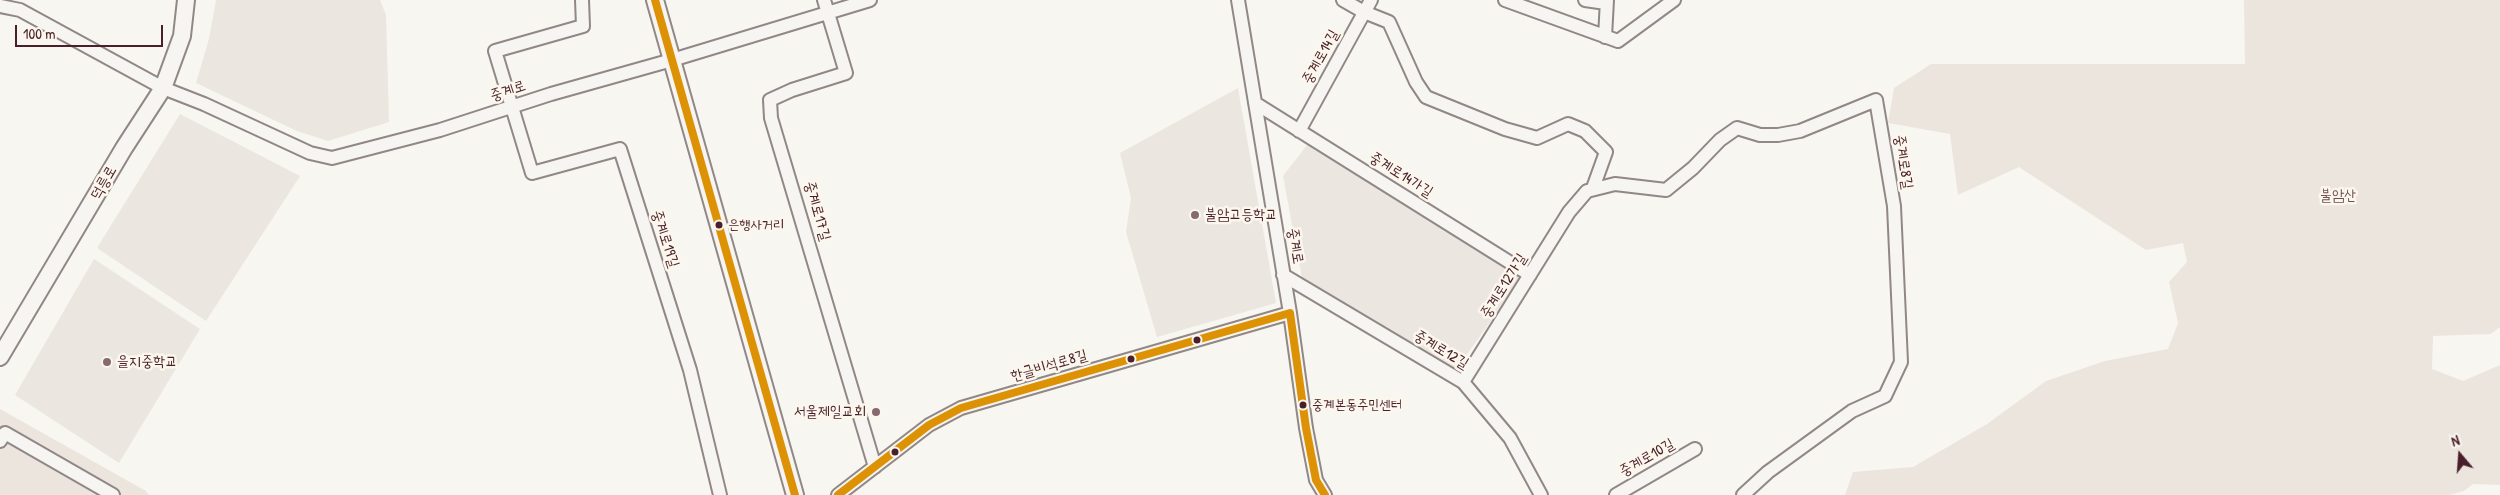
<!DOCTYPE html>
<meta charset="utf-8">
<style>
body{margin:0}
#map{position:relative;width:2500px;height:495px;overflow:hidden;background:#f8f6f0;font-family:"Patrick Hand",sans-serif}
canvas{display:block}
.north{position:absolute;left:2435px;top:430px;width:50px;height:50px;-webkit-text-stroke:4px #fbf7ec;paint-order:stroke;rotate:342deg;font-size:14px;font-weight:700;line-height:20px;text-align:center;color:#4a1f2b}
.north::after{content:'';display:block;margin:auto;width:18px;height:22px;background:#4a1f2b;clip-path:polygon(50% 0,100% 100%,50% 72%,0 100%)}
.scale{position:absolute;left:15px;top:25px;width:148px;height:22px;box-sizing:border-box;border:2px solid #4a1f2b;border-top:0;padding-left:6px;font-size:15px;line-height:18px;white-space:nowrap;color:#4a1f2b;-webkit-text-stroke:4px #fbf7ec;paint-order:stroke}
</style>
<div id="map">
<canvas width="2500" height="495"></canvas>
<div class="north">N</div>
<div class="scale">100 m</div>
</div>
<script>
const c = document.querySelector('canvas').getContext('2d');
c.lineJoin = 'round';
function fill(path, color) {
  c.fillStyle = color;
  c.fill(path, 'evenodd');
}
function shape(rows) {
  const path = new Path2D();
  for (const r of rows) {
    path.moveTo(r[0], r[1]);
    for (let i = 2; i < r.length; i += 2) path.lineTo(r[i], r[i + 1]);
  }
  return path;
}
function trace(path, color, width, dash) {
  c.strokeStyle = color;
  c.lineWidth = width;
  c.lineCap = dash ? 'butt' : 'round';
  c.setLineDash(dash || []);
  c.stroke(path);
}
function label(font, color, halo, rows, align = 'center') {
  c.font = font + ' "Patrick Hand","Poor Story",sans-serif';
  c.lineWidth = 5;
  c.setLineDash([]);
  c.textBaseline = 'middle';
  c.strokeStyle = halo;
  c.fillStyle = color;
  for (const [text, x, y, turn = 0] of rows) {
    c.save();
    c.translate(x, y);
    c.rotate((+turn || 0) * Math.PI / 180);
    c.textAlign = isNaN(turn) ? turn : align;
    if (halo) c.strokeText(text, 0, 0);
    c.fillText(text, 0, 0);
    c.restore();
  }
}
fill(shape([
 [216,0,380,0,386,15,389,122,328,141,297,131,196,83,209,39],
 [1238,88,1276,303,1157,337,1126,232,1131,198,1120,153],
 [180,114,300,176,206,321,97,248],
 [1311,140,1523,276,1455,371,1405,344,1302,278,1283,176],
 [94,259,200,329,119,463,15,395]
]), '#ebe6df');
fill(shape([
 [2244,0,2500,0,2500,327,2491,334,2433,336,2432,369,2463,381,2500,365,2500,485,2473,484,2464,491,2449,495,1845,495,1853,472,1913,467,1987,424,2046,381,2105,361,2168,349,2178,323,2169,282,2187,262,2183,243,2146,250,2019,167,1958,195,1950,134,1888,123,1894,88,1931,64,2245,64],
 [0,409,146,491,149,495,0,495]
]), '#ece5de');
const minor = shape([
 [582,0,583,26,495,51,532,173,620,149,690,370,720,495],
 [824,0,846,73,792,90,770,100,771,118,875,467],
 [1238,0,1290,313,1306,428,1316,480,1325,495],
 [1343,0,1364,12,1389,22,1416,82,1426,97,1505,129,1537,138,1568,124,1585,131,1606,152,1593,188],
 [1505,0,1618,41,1674,0],
 [1585,0,1606,3],
 [0,6,20,10,163,88,204,104,310,153,332,158,440,130,551,94,672,60,870,0],
 [1605,37,1607,0],
 [1255,103,1530,275],
 [1299,131,1371,0],
 [1283,275,1463,382,1510,438,1541,495],
 [1463,382,1569,212,1587,191,1615,184,1666,190,1693,168,1720,140,1737,128,1760,135,1778,135,1800,131,1876,100,1894,206,1901,362,1885,396,1852,411,1768,472,1743,495],
 [0,441,5,433,113,495],
 [838,495,929,425,961,408,1290,313],
 [1616,495,1695,449]
]);
const major = shape([
 [655,0,795,495],
 [0,357,124,148,163,88,182,36,186,0]
]);
trace(minor, '#918787', 16);
trace(major, '#918787', 20);
trace(minor, '#f6f5f1', 12);
trace(major, '#f6f5f1', 16);
trace(shape([
 [655,0,795,495],
 [838,495,929,425,961,408,1290,313,1306,428,1316,480,1325,495]
]), '#dd9206', 8);
for (const [x, y, r, color] of [
 [1195,215,5,"#876a70"],
 [719,225,4.5,"#4a1f2b"],
 [1197,340,4.5,"#4a1f2b"],
 [1131,359,4.5,"#4a1f2b"],
 [107,362,5,"#876a70"],
 [1303,405,4.5,"#4a1f2b"],
 [876,412,5,"#876a70"],
 [895,452,4.5,"#4a1f2b"]
]) {
  const dot = new Path2D();
  dot.arc(x, y, r, 0, 2 * Math.PI);
  c.fillStyle = color;
  c.fill(dot);
  trace(dot, '#fbf7ec', 2);
}
label('14px', '#4a1f2b', '#fbf7ec', [
 ["은행사거리",728,225],
 ["중계본동주민센터",1312,405]
], 'left');
label('15px', '#4a1f2b', '#fbf7ec', [
 ["중계로14길",1321,57,-61],
 ["중계로",508,91,-18],
 ["중계로8길",1903,162,81],
 ["중계로14가길",1401,175,32],
 ["덕릉로",104,183,-60],
 ["중계로17길",817,211,74],
 ["중계로19길",665,239,72],
 ["중계로",1295,246,80],
 ["중계로12가길",1504,286,-58],
 ["중계로12길",1441,350,31],
 ["한글비석로8길",1049,366,-16],
 ["중계로10길",1647,458,-30]
]);
label('15px', '#704d54', '#fbf7ec', [
 ["불암산",2338,196]
]);
label('15px', '#4a1f2b', '#fbf7ec', [
 ["불암고등학교",1205,215],
 ["을지중학교",117,362],
 ["서울제일교회",866,412,"right"]
], 'left');
</script>
